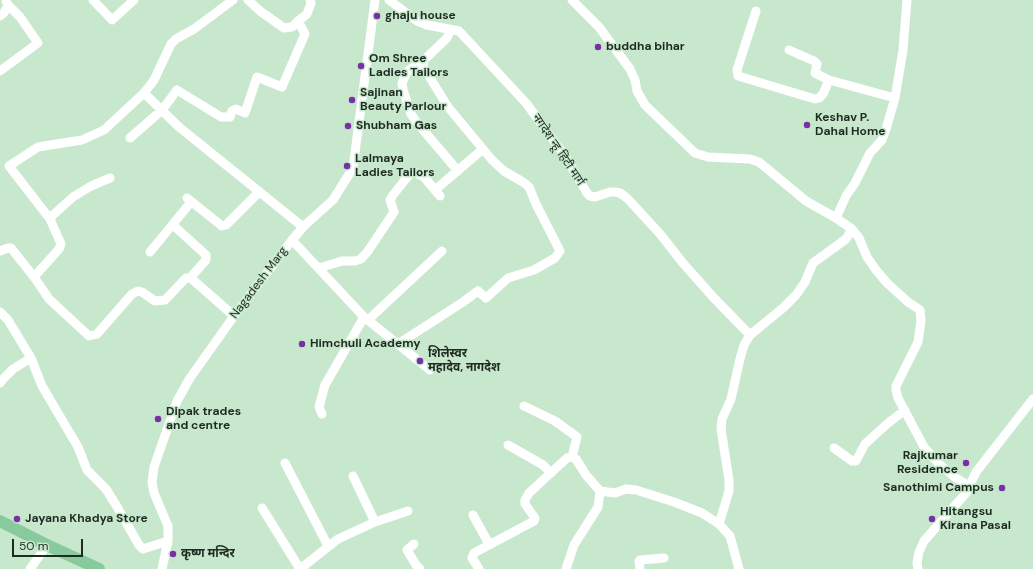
<!DOCTYPE html>
<meta charset="utf-8">
<style>
body{margin:0}
#map{position:relative;width:1033px;height:569px;overflow:hidden;background:#c8e8ce;font-family:"DM Sans",sans-serif}
canvas{display:block}
.scale{position:absolute;left:12px;top:539px;width:71px;height:18px;box-sizing:border-box;border:2px solid #1f2b21;border-top:0;padding-left:5px;font-size:12px;line-height:14px;white-space:nowrap;color:#1f2b21;-webkit-text-stroke:3px #c8e8ce;paint-order:stroke}
</style>
<div id="map">
<canvas width="1033" height="569"></canvas>
<div class="scale">50 m</div>
</div>
<script>
const c = document.querySelector('canvas').getContext('2d');
c.lineJoin = 'round';
function shape(rows) {
  const path = new Path2D();
  for (const r of rows) {
    path.moveTo(r[0], r[1]);
    for (let i = 2; i < r.length; i += 2) path.lineTo(r[i], r[i + 1]);
  }
  return path;
}
function trace(path, color, width, dash) {
  c.strokeStyle = color;
  c.lineWidth = width;
  c.lineCap = dash ? 'butt' : 'round';
  c.setLineDash(dash || []);
  c.stroke(path);
}
function label(font, color, halo, rows, align = 'center') {
  c.font = font + ' "DM Sans","Noto Sans Devanagari",sans-serif';
  c.lineWidth = 3;
  c.setLineDash([]);
  c.textBaseline = 'middle';
  c.strokeStyle = halo;
  c.fillStyle = color;
  for (const [text, x, y, turn = 0] of rows) {
    c.save();
    c.translate(x, y);
    c.rotate((+turn || 0) * Math.PI / 180);
    c.textAlign = isNaN(turn) ? turn : align;
    if (halo) c.strokeText(text, 0, 0);
    c.fillText(text, 0, 0);
    c.restore();
  }
}
trace(shape([
 [93,0,112,20,134,0],
 [248,0,260,11,284,28,292,27,298,21],
 [389,0,417,21,427,25,459,31,526,103,565,156,587,193,590,196,595,197,610,192,615,192,620,193,627,198,661,235,682,262,713,297,750,335],
 [572,0,599,27,630,69,635,80,637,91,645,105,695,153,708,157,750,159,759,162,806,201,836,218,852,229,859,238,867,257,876,270,887,283,908,302,920,310,921,321,918,342,896,386,896,390,898,398,924,447,939,464,956,478,969,486],
 [756,11,737,70,738,76,815,99,819,98,823,94,829,80],
 [0,16,4,13,8,5,6,1],
 [789,50,814,61,817,64,815,73,829,80,895,98],
 [423,64,412,68,407,72,402,83,403,90,411,114,418,124,458,171],
 [0,71,38,43,20,17,8,5],
 [144,93,179,127,303,227],
 [130,138,162,110,177,90,221,117,230,117,232,111,236,109,245,113,257,77,282,87,305,34,298,21,307,14,311,3,310,0],
 [435,190,483,149],
 [187,198,222,226,226,225,259,192],
 [836,218,846,196,855,183,870,153,882,140,886,129,895,98,903,50,907,0],
 [50,219,9,166,38,147,82,140,104,130,144,93,154,80,171,44,176,39,194,29,233,0],
 [173,225,206,255,206,260,190,278],
 [292,240,364,317,430,370],
 [0,251,8,248,11,248,34,277,49,299,89,336,97,334,132,294,138,291,142,292,155,301,165,300,186,278,190,278,193,280,234,316],
 [150,252,191,202],
 [319,268,342,261,355,261,361,259,368,251,394,212,390,200,393,195,409,175,414,172,424,177,440,196],
 [34,277,59,249,61,244,50,219,52,216,73,197,91,186,110,178],
 [0,312,8,320,31,358,42,386,78,447,87,470,106,489,116,505,139,545,143,549,168,541],
 [368,320,442,251],
 [398,344,463,302,478,291,486,298,508,278,534,270,555,258,560,251,536,204,529,187,523,182,504,171,492,160,448,107,424,68,423,64,424,60,447,38,451,29],
 [0,383,3,379,13,369,31,358],
 [524,406,555,421,577,437,572,457],
 [322,414,319,407,325,385,364,317],
 [508,445,543,465,551,473],
 [834,448,852,461,856,461,865,444,887,424,905,410],
 [285,463,328,546],
 [353,476,375,522],
 [262,508,300,569],
 [473,515,489,544],
 [719,524,729,491,729,480,721,429,722,419,731,399,740,359,744,345,750,335,783,308,796,295,805,282,813,263,846,239,852,229],
 [414,544,407,550,416,565,420,569],
 [30,569,47,545],
 [162,569,168,541,168,526,154,493,152,482,154,467,177,401,190,378,234,316,292,240,304,226,333,200,353,168,375,0],
 [300,569,338,539,375,522,408,511],
 [479,569,472,558,474,553,534,521,535,518,525,504,525,500,529,493,567,458,572,457,576,459,586,475,600,491],
 [566,569,574,545,598,507,600,491,615,493,626,489,636,490,674,502,702,513,719,524,730,536,739,569],
 [640,569,639,561,640,560,664,558],
 [918,569,917,563,919,552,924,541,966,493,976,472,1033,399]
]), '#fff', 9);
trace(shape([
 [0,521,47,545,99,569]
]), '#88ca9d', 12);
for (const [x, y, r, color] of [
 [377,16,4,"#7632a5"],
 [598,47,4,"#7632a5"],
 [361,66,4,"#7632a5"],
 [352,100,4,"#7632a5"],
 [807,125,4,"#7632a5"],
 [348,126,4,"#7632a5"],
 [347,166,4,"#7632a5"],
 [302,344,4,"#7632a5"],
 [420,361,4,"#7632a5"],
 [158,419,4,"#7632a5"],
 [966,463,4,"#7632a5"],
 [1002,488,4,"#7632a5"],
 [17,519,4,"#7632a5"],
 [932,519,4,"#7632a5"],
 [173,554,4,"#7632a5"]
]) {
  const dot = new Path2D();
  dot.arc(x, y, r, 0, 2 * Math.PI);
  c.fillStyle = color;
  c.fill(dot);
  trace(dot, '#c8e8ce', 1.5);
}
label('bold 12px', '#1f2b21', '#c8e8ce', [
 ["ghaju house",385,16],
 ["buddha bihar",606,47],
 ["Om Shree",369,59],
 ["Ladies Tailors",369,73],
 ["Sajinan",360,93],
 ["Beauty Parlour",360,107],
 ["Keshav P.",815,118],
 ["Dahal Home",815,132],
 ["Shubham Gas",356,126],
 ["Lalmaya",355,159],
 ["Ladies Tailors",355,173],
 ["Himchuli Academy",310,344],
 ["शिलेस्वर",428,354],
 ["महादेव, नागदेश",428,368],
 ["Dipak trades",166,412],
 ["and centre",166,426],
 ["Rajkumar",958,456,"right"],
 ["Residence",958,470,"right"],
 ["Sanothimi Campus",994,488,"right"],
 ["Hitangsu",940,512],
 ["Kirana Pasal",940,526],
 ["Jayana Khadya Store",25,519],
 ["कृष्ण मन्दिर",181,554]
], 'left');
label('12px', '#1f2b21', '#c8e8ce', [
 ["नगदेश न्हू हिटी मार्ग",558,150,56],
 ["Nagadesh Marg",259,283,-53]
]);
</script>
